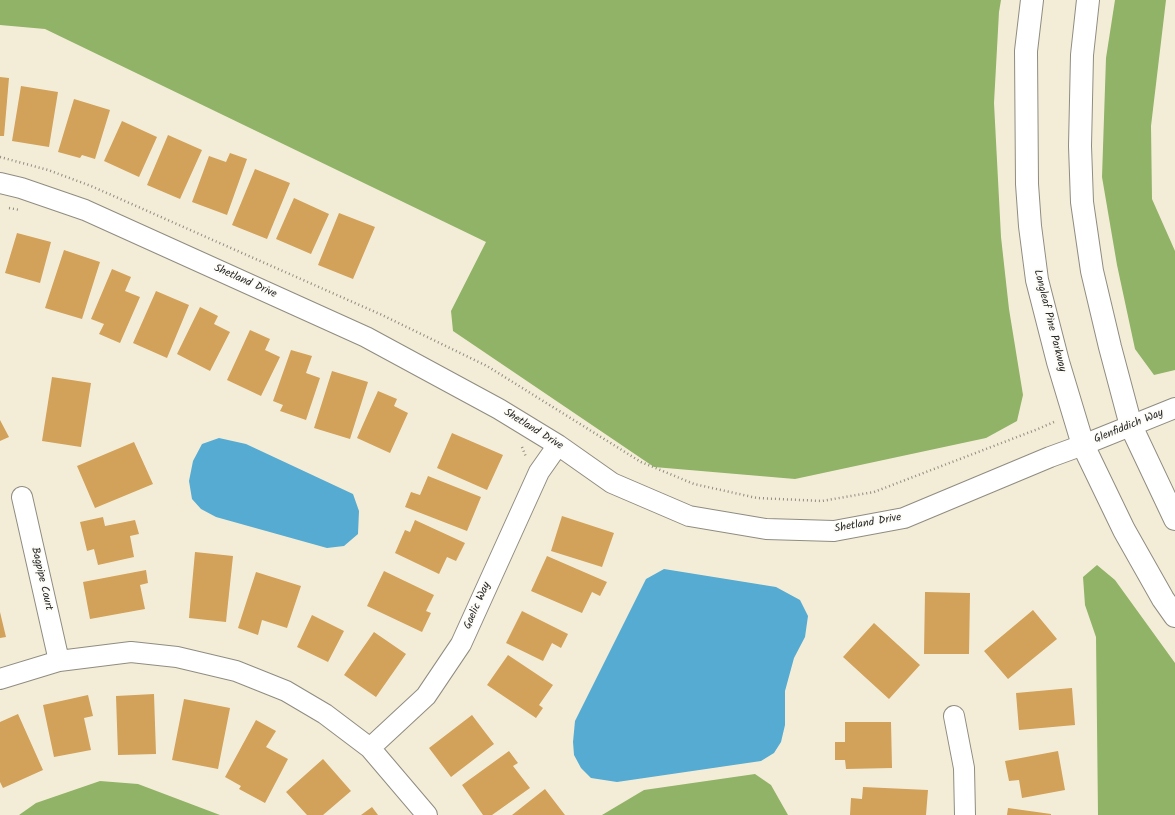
<!DOCTYPE html>
<style>
body{margin:0}
canvas{display:block;background:#f3edd7}
</style>
<canvas width="1175" height="815"></canvas>
<script>
const c = document.querySelector('canvas').getContext('2d');
c.lineJoin = 'round';
function fill(path, color) {
  c.fillStyle = color;
  c.fill(path, 'evenodd');
}
function shape(rows) {
  const path = new Path2D();
  for (const r of rows) {
    path.moveTo(r[0], r[1]);
    for (let i = 2; i < r.length; i += 2) path.lineTo(r[i], r[i + 1]);
  }
  return path;
}
function trace(path, color, width, dash) {
  c.strokeStyle = color;
  c.lineWidth = width;
  c.lineCap = dash ? 'butt' : 'round';
  c.setLineDash(dash || []);
  c.stroke(path);
}
function label(font, color, halo, rows, align = 'center') {
  c.font = font + ' Kalam,sans-serif';
  c.lineWidth = 3.5;
  c.setLineDash([]);
  c.textBaseline = 'middle';
  c.strokeStyle = halo;
  c.fillStyle = color;
  for (const [text, x, y, turn = 0] of rows) {
    c.save();
    c.translate(x, y);
    c.rotate((+turn || 0) * Math.PI / 180);
    c.textAlign = isNaN(turn) ? turn : align;
    if (halo) c.strokeText(text, 0, 0);
    c.fillText(text, 0, 0);
    c.restore();
  }
}
fill(shape([
 [0,0,1001,0,999,12,994,103,1001,237,1009,309,1023,395,1017,421,986,438,795,479,654,467,453,331,451,311,486,242,45,29,0,25],
 [1115,0,1166,0,1151,126,1152,199,1175,251,1175,370,1154,375,1135,349,1117,265,1102,177,1106,58],
 [1097,565,1115,580,1175,663,1175,815,1098,815,1096,637,1085,605,1083,577],
 [755,774,771,785,788,815,602,815,644,790],
 [100,781,138,784,220,815,19,815,36,803]
]), '#91b367');
fill(shape([
 [219,438,246,444,353,494,359,511,358,534,344,546,327,548,216,517,201,509,192,499,189,481,193,461,202,444],
 [664,569,776,587,800,600,808,616,805,637,794,658,785,691,785,725,781,742,774,753,761,761,617,782,591,778,581,768,574,755,573,742,575,721,646,579]
]), '#56abd2');
fill(shape([
 [0,77,9,78,4,136,0,136],
 [21,86,58,92,49,147,12,141],
 [74,99,110,110,95,159,82,155,80,158,58,152],
 [122,121,157,137,139,177,104,161],
 [168,135,202,150,180,199,147,185],
 [230,153,247,159,227,215,192,202,209,156,226,162],
 [255,169,290,183,267,239,232,225],
 [294,198,329,214,311,254,276,239],
 [339,213,375,227,353,279,318,265],
 [17,233,51,242,40,283,5,273],
 [64,250,100,262,82,319,45,308],
 [112,269,131,277,125,291,140,297,120,343,99,334,104,324,91,319],
 [156,291,189,305,167,358,133,343],
 [200,307,218,316,214,324,230,332,210,371,177,354],
 [250,330,270,339,265,350,280,357,261,396,227,380],
 [291,350,312,356,306,373,320,378,306,420,280,411,283,405,273,401],
 [332,371,368,382,350,439,314,428],
 [52,377,91,383,81,447,42,441],
 [378,391,397,399,394,406,408,413,390,453,357,438],
 [0,420,9,437,0,441],
 [452,433,503,455,487,490,437,468],
 [134,442,153,484,95,508,77,466],
 [428,476,481,497,467,531,405,507,411,492,420,495],
 [562,516,614,533,602,567,551,551],
 [103,517,105,526,135,520,139,534,130,536,134,557,98,565,94,549,87,551,80,522],
 [415,520,465,543,456,561,447,557,439,574,395,553,405,530,410,532],
 [195,552,233,556,226,622,189,618],
 [547,556,607,582,600,596,592,592,582,613,531,591],
 [146,570,148,583,140,585,145,609,90,619,83,582],
 [384,571,434,595,426,611,431,613,422,632,367,606],
 [256,572,301,586,287,628,262,620,258,635,238,628],
 [925,592,970,593,969,654,924,654],
 [1033,610,1057,639,1008,679,984,651],
 [522,611,568,634,561,648,552,643,543,661,506,643],
 [0,612,6,637,0,638],
 [312,615,344,631,328,662,297,647],
 [874,623,920,665,889,699,843,657],
 [374,632,406,654,376,697,344,675],
 [508,655,553,685,539,705,543,708,536,718,487,685],
 [1072,688,1075,725,1019,730,1016,693],
 [154,694,156,754,118,755,116,696],
 [88,695,93,716,84,718,91,750,54,757,43,705],
 [184,699,230,708,218,769,172,760],
 [18,714,43,770,3,788,0,782,0,722],
 [472,715,494,744,451,777,429,748],
 [256,720,276,731,266,747,288,759,265,803,239,789,241,786,225,777],
 [845,722,891,722,892,768,846,769,845,760,835,760,835,742,845,742],
 [509,751,518,763,513,766,530,788,492,815,483,815,462,785],
 [1058,751,1065,790,1022,798,1019,780,1009,781,1005,761],
 [323,759,351,791,323,815,307,815,286,792],
 [863,787,928,790,926,815,850,815,851,798,862,799],
 [545,789,565,815,512,815],
 [372,807,378,815,361,815],
 [1008,808,1051,814,1051,815,1007,815]
]), '#d2a15a');
const street = shape([
 [0,183,21,188,85,210,366,337,499,409,558,445,612,483,689,516,766,529,834,531,904,518,1050,457,1083,445,1175,408],
 [22,497,59,661],
 [0,679,59,661,131,652,177,657,236,671,286,691,325,714,370,748,427,815],
 [954,716,964,768,965,815],
 [370,748,426,696,461,644,539,472,558,445]
]);
const secondary = shape([
 [1032,0,1026,51,1027,184,1030,226,1037,280,1058,362,1083,445,1124,530,1163,599,1175,616],
 [1088,0,1082,55,1080,146,1082,202,1092,271,1110,347,1131,426,1175,519]
]);
trace(street, '#8f8c81', 22);
trace(secondary, '#8f8c81', 24);
trace(shape([
 [0,157,48,170,91,186,382,315,487,366,641,462,694,484,757,498,822,501,874,492,1038,429,1054,422],
 [9,208,20,210],
 [522,447,526,457]
]), '#8f8c81', 2.5, [1, 3]);
trace(street, '#fff', 20);
trace(secondary, '#fff', 22);
label('11px', '#2b2b2b', '#fdfcf7', [
 ["Shetland Drive",245,282,24],
 ["Longleaf Pine Parkway",1049,321,76],
 ["Glenfiddich Way",1129,427,-22],
 ["Shetland Drive",533,430,32],
 ["Shetland Drive",868,524,-10],
 ["Bagpipe Court",41,579,77],
 ["Gaelic Way",478,606,-66]
]);
</script>
